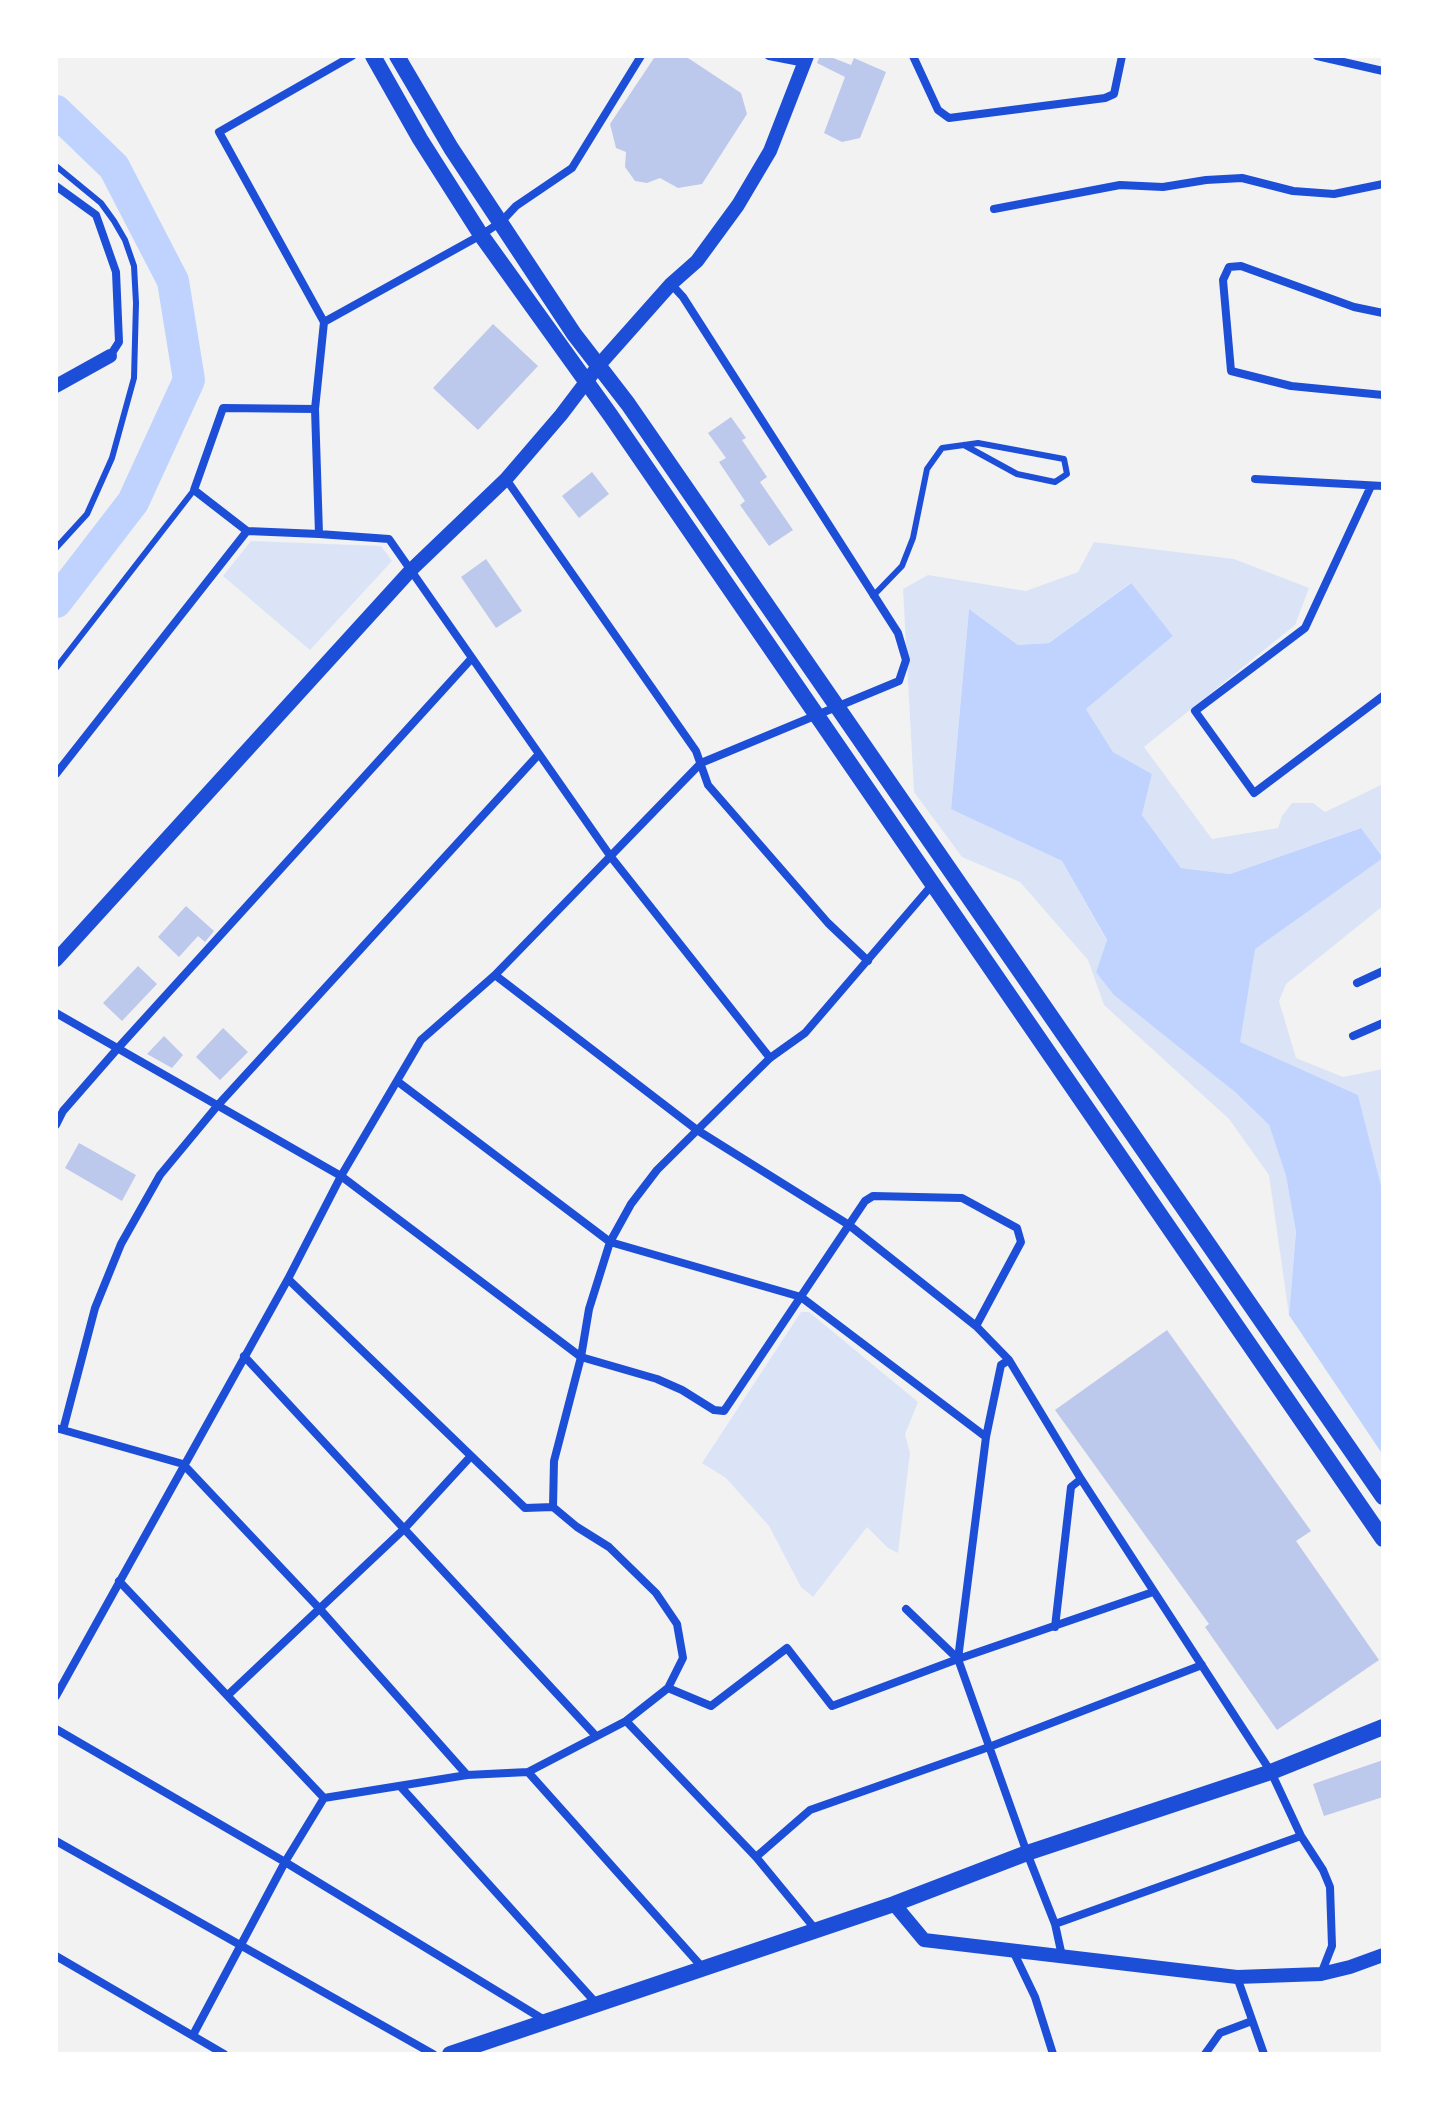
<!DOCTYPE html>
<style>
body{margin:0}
#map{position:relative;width:1439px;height:2110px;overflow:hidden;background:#f2f2f2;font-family:"Archivo Narrow",sans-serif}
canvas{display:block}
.frame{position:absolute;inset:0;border:58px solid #fff;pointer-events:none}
</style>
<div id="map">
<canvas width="1439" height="2110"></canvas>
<div class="frame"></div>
</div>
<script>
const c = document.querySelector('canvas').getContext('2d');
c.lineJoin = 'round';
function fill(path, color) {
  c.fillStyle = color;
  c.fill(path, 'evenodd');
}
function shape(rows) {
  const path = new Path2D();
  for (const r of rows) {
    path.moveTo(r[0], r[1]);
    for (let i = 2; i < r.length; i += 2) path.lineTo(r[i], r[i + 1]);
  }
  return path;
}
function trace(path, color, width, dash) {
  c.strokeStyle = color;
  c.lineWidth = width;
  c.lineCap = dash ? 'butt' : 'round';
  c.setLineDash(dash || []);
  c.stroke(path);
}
fill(shape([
 [251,541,381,546,392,561,310,650,223,576],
 [1094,542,1234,559,1309,588,1295,625,1144,747,1212,839,1278,828,1282,816,1292,803,1313,803,1325,812,1383,784,1383,906,1286,984,1279,1001,1296,1058,1343,1077,1383,1069,1383,1193,1358,1095,1239,1043,1254,949,1382,858,1360,828,1230,874,1181,868,1142,815,1152,774,1113,752,1086,709,1173,636,1130,583,1049,643,1018,645,969,609,951,808,1062,861,1107,941,1096,972,1235,1092,1269,1125,1286,1176,1296,1232,1289,1315,1269,1175,1229,1119,1104,1005,1088,960,1020,882,962,857,914,792,903,589,928,575,1026,591,1078,572],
 [801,1312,809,1312,918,1402,905,1434,910,1453,898,1553,888,1548,867,1527,813,1597,801,1587,769,1526,726,1478,702,1463]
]), '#dbe4f7');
fill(shape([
 [1131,583,1173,636,1086,709,1113,752,1152,774,1142,815,1181,868,1230,874,1361,828,1383,858,1255,949,1240,1042,1358,1095,1383,1193,1383,1455,1289,1315,1296,1232,1286,1176,1269,1125,1235,1092,1114,995,1096,972,1107,940,1062,861,951,809,969,609,1018,645,1049,643]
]), '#bfd3fe');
trace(shape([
 [56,111,114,167,173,281,189,380,133,502,56,602]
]), '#bfd3fe', 32);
fill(shape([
 [660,56,685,56,741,93,747,114,702,184,678,188,660,178,647,183,635,181,625,167,626,152,616,148,610,124,654,58],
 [820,56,828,56,851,65,854,58,886,72,860,138,842,142,824,133,845,77,817,63],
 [493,324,538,366,478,430,433,388],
 [731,417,746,438,742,440,767,477,760,482,793,530,769,546,740,505,745,501,719,462,726,458,708,433],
 [592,472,609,494,579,518,562,496],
 [486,559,522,611,496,628,461,577],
 [186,906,214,931,205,942,198,936,179,957,158,937],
 [138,966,157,984,122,1021,103,1003],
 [223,1028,248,1052,220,1080,196,1057],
 [164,1036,183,1055,172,1068,147,1054],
 [79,1143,136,1175,122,1201,65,1168],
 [1167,1330,1311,1531,1296,1541,1379,1660,1277,1730,1205,1627,1209,1624,1055,1410],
 [1383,1760,1383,1797,1324,1816,1313,1784]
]), '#bdc9ec');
trace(shape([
 [56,166,101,203,114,221,125,240,134,266,136,303,134,378,112,458,87,514,56,548],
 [873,596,902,566,913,538,927,469,942,448,964,445,978,443,1064,459,1067,474,1055,482,1017,474,964,445],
 [56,668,194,490]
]), '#1d4ed8', 6);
trace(shape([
 [352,56,219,132,324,322,481,235,501,222,516,206,572,168,641,56],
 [769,56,805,63],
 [913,56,938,110,949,118,1105,98,1114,94,1122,56],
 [1317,56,1383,71],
 [56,186,96,215,116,272,119,342,110,356],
 [994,209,1120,185,1163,187,1206,180,1242,178,1293,191,1334,194,1383,184],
 [1383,313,1354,307,1241,266,1229,267,1223,280,1231,371,1291,386,1383,395],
 [324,322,315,409,319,534,389,539,611,857,770,1058],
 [315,409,223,408,194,490,247,531,319,534],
 [506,479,696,751,708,785,828,923,868,961],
 [1255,479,1383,486],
 [1371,486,1305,628,1195,711,1254,793,1383,696],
 [56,774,247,531],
 [495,975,701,763,899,681,906,660,898,633,683,297,671,284],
 [1357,983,1383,971],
 [56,1013,341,1176,581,1357,657,1379,682,1390,714,1410,724,1411,865,1201,873,1196,962,1198,1017,1228,1021,1242,976,1326],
 [1353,1036,1383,1023],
 [397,1081,610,1242,801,1297,986,1437],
 [56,1125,63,1111,118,1048,472,658],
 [288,1279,525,1508,553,1507],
 [244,1356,596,1736],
 [1009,1360,1001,1365,986,1437,958,1659,1027,1853,1055,1924,1062,1956],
 [56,1428,183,1464,318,1607,467,1775],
 [63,1430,95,1308,121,1244,160,1175,218,1105,539,754],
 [119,1581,324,1798,285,1862,193,2035],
 [906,1609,958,1659],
 [1055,1627,1071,1487,1081,1479],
 [668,1688,711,1706,787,1648,832,1706,958,1659,1153,1592],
 [228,1695,404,1529,471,1456],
 [56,1696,288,1279,341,1176,421,1040,495,975,697,1130,849,1225,976,1326,1009,1360,1081,1479,1271,1772,1301,1836,1323,1870,1330,1887,1332,1946,1321,1974],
 [626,1721,756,1857,816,1930],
 [56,1729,285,1862,546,2021],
 [528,1772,702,1967],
 [400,1786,596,2003],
 [324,1798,467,1775,528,1772,626,1721,668,1688,683,1658,677,1624,656,1593,609,1547,577,1527,553,1507,554,1461,581,1357,589,1309,610,1242,631,1204,657,1170,770,1058,805,1033,932,885],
 [56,1841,433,2054],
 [756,1857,810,1810,989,1747,1202,1665],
 [1055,1924,1301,1836],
 [1013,1951,1035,1997,1053,2054],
 [56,1956,224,2054],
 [1237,1977,1264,2054],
 [1205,2054,1220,2033,1252,2021]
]), '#1d4ed8', 8);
trace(shape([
 [56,386,110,356],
 [56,960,411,570,506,479,561,415,599,365,671,284,697,261,738,205,770,151,807,56],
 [894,1904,924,1940,1237,1977,1321,1974,1350,1967,1383,1955]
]), '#1d4ed8', 14);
trace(shape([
 [373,56,420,139,481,235,611,416,1383,1539],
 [397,56,451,148,574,334,628,404,1383,1497],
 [450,2054,894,1904,1027,1853,1271,1772,1383,1727]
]), '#1d4ed8', 16);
</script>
